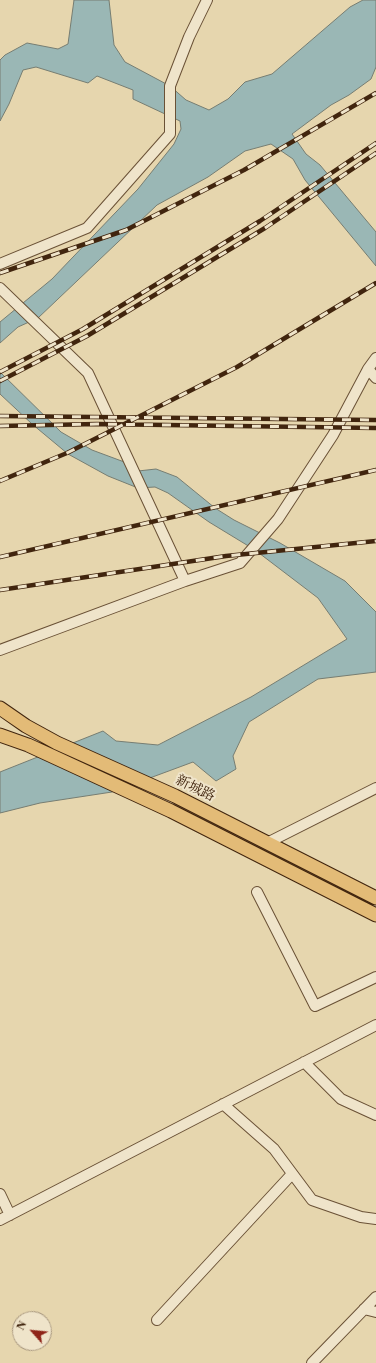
<!DOCTYPE html>
<meta charset="utf-8">
<style>
body{margin:0}
#map{position:relative;width:376px;height:1363px;overflow:hidden;background:#e6d6ae;font-family:"Libre Bodoni",serif}
canvas{display:block}
.north{position:absolute;left:12px;top:1311px;width:40px;height:40px;box-sizing:border-box;background:#efe4ca;border:1px solid #a9987f;border-radius:50%;rotate:297deg;font-size:11px;font-weight:700;line-height:16px;text-align:center;color:#41250e}
.north::after{content:'';display:block;margin:auto;width:14px;height:18px;background:#8f2418;clip-path:polygon(50% 0,100% 100%,50% 72%,0 100%)}
</style>
<div id="map">
<canvas width="376" height="1363"></canvas>
<div class="north">N</div>
</div>
<script>
const c = document.querySelector('canvas').getContext('2d');
c.lineJoin = 'round';
function fill(path, color) {
  c.fillStyle = color;
  c.fill(path, 'evenodd');
}
function shape(rows) {
  const path = new Path2D();
  for (const r of rows) {
    path.moveTo(r[0], r[1]);
    for (let i = 2; i < r.length; i += 2) path.lineTo(r[i], r[i + 1]);
  }
  return path;
}
function trace(path, color, width, dash) {
  c.strokeStyle = color;
  c.lineWidth = width;
  c.lineCap = dash ? 'butt' : 'round';
  c.setLineDash(dash || []);
  c.stroke(path);
}
function label(font, color, halo, rows, align = 'center') {
  c.font = font + ' "Libre Bodoni","Noto Serif SC",serif';
  c.lineWidth = 4;
  c.setLineDash([]);
  c.textBaseline = 'middle';
  c.strokeStyle = halo;
  c.fillStyle = color;
  for (const [text, x, y, turn = 0] of rows) {
    c.save();
    c.translate(x, y);
    c.rotate((+turn || 0) * Math.PI / 180);
    c.textAlign = isNaN(turn) ? turn : align;
    if (halo) c.strokeText(text, 0, 0);
    c.fillText(text, 0, 0);
    c.restore();
  }
}
const water = shape([
 [74,0,109,0,114,45,125,62,170,86,186,100,209,110,228,99,245,82,272,74,350,7,363,0,376,0,376,67,371,79,349,95,331,105,292,134,306,154,320,165,376,232,376,266,305,180,293,159,271,144,245,151,208,177,157,205,38,318,18,327,0,343,0,322,52,279,138,189,174,144,181,129,180,121,133,99,133,90,97,76,88,83,36,67,23,70,9,104,0,121,0,60,5,55,27,43,58,49,68,44,74,0],
 [0,372,61,432,92,450,127,463,138,471,156,469,177,477,215,508,234,520,280,543,345,581,376,612,376,672,318,679,249,722,233,756,236,769,216,781,193,762,112,792,40,803,0,813,0,772,103,731,116,741,158,745,251,697,347,639,318,598,255,550,209,522,168,493,155,487,138,488,108,476,68,454,32,424,0,394,0,372]
]);
fill(water, '#9ab7b5');
trace(water, '#767d72', 1);
const minor = shape([
 [0,264,87,228,170,134,170,86,189,37,207,0],
 [0,288,88,373,185,581,0,650],
 [376,358,368,369,376,378],
 [185,581,240,563,278,519,333,435,368,369],
 [267,843,376,788],
 [257,892,315,1006,376,977],
 [304,1062,341,1099,376,1115],
 [223,1104,274,1149,312,1200,361,1217,376,1219],
 [0,1194,10,1215],
 [0,1220,376,1025],
 [364,1309,376,1312],
 [157,1320,292,1174],
 [312,1363,376,1297]
]);
const major = shape([
 [0,708,26,726,57,743,175,796,376,898],
 [0,735,28,745,171,811,376,915]
]);
trace(minor, '#6a5136', 12);
trace(major, '#41250e', 15);
trace(minor, '#efe4ca', 10);
trace(major, '#e3bb77', 13);
const rail = shape([
 [0,273,126,230,244,170,376,93],
 [0,372,83,329,260,221,376,143],
 [0,381,87,336,265,228,376,153],
 [0,416,376,420],
 [0,426,97,424,376,428],
 [0,481,67,453,237,367,376,283],
 [0,557,376,470],
 [0,590,226,556,376,541]
]);
trace(rail, '#41250e', 4.5);
trace(rail, '#efe4ca', 3, [9]);
label('14px', '#41250e', '#efe4ca', [
 ["新城路",195,789,26]
]);
</script>
